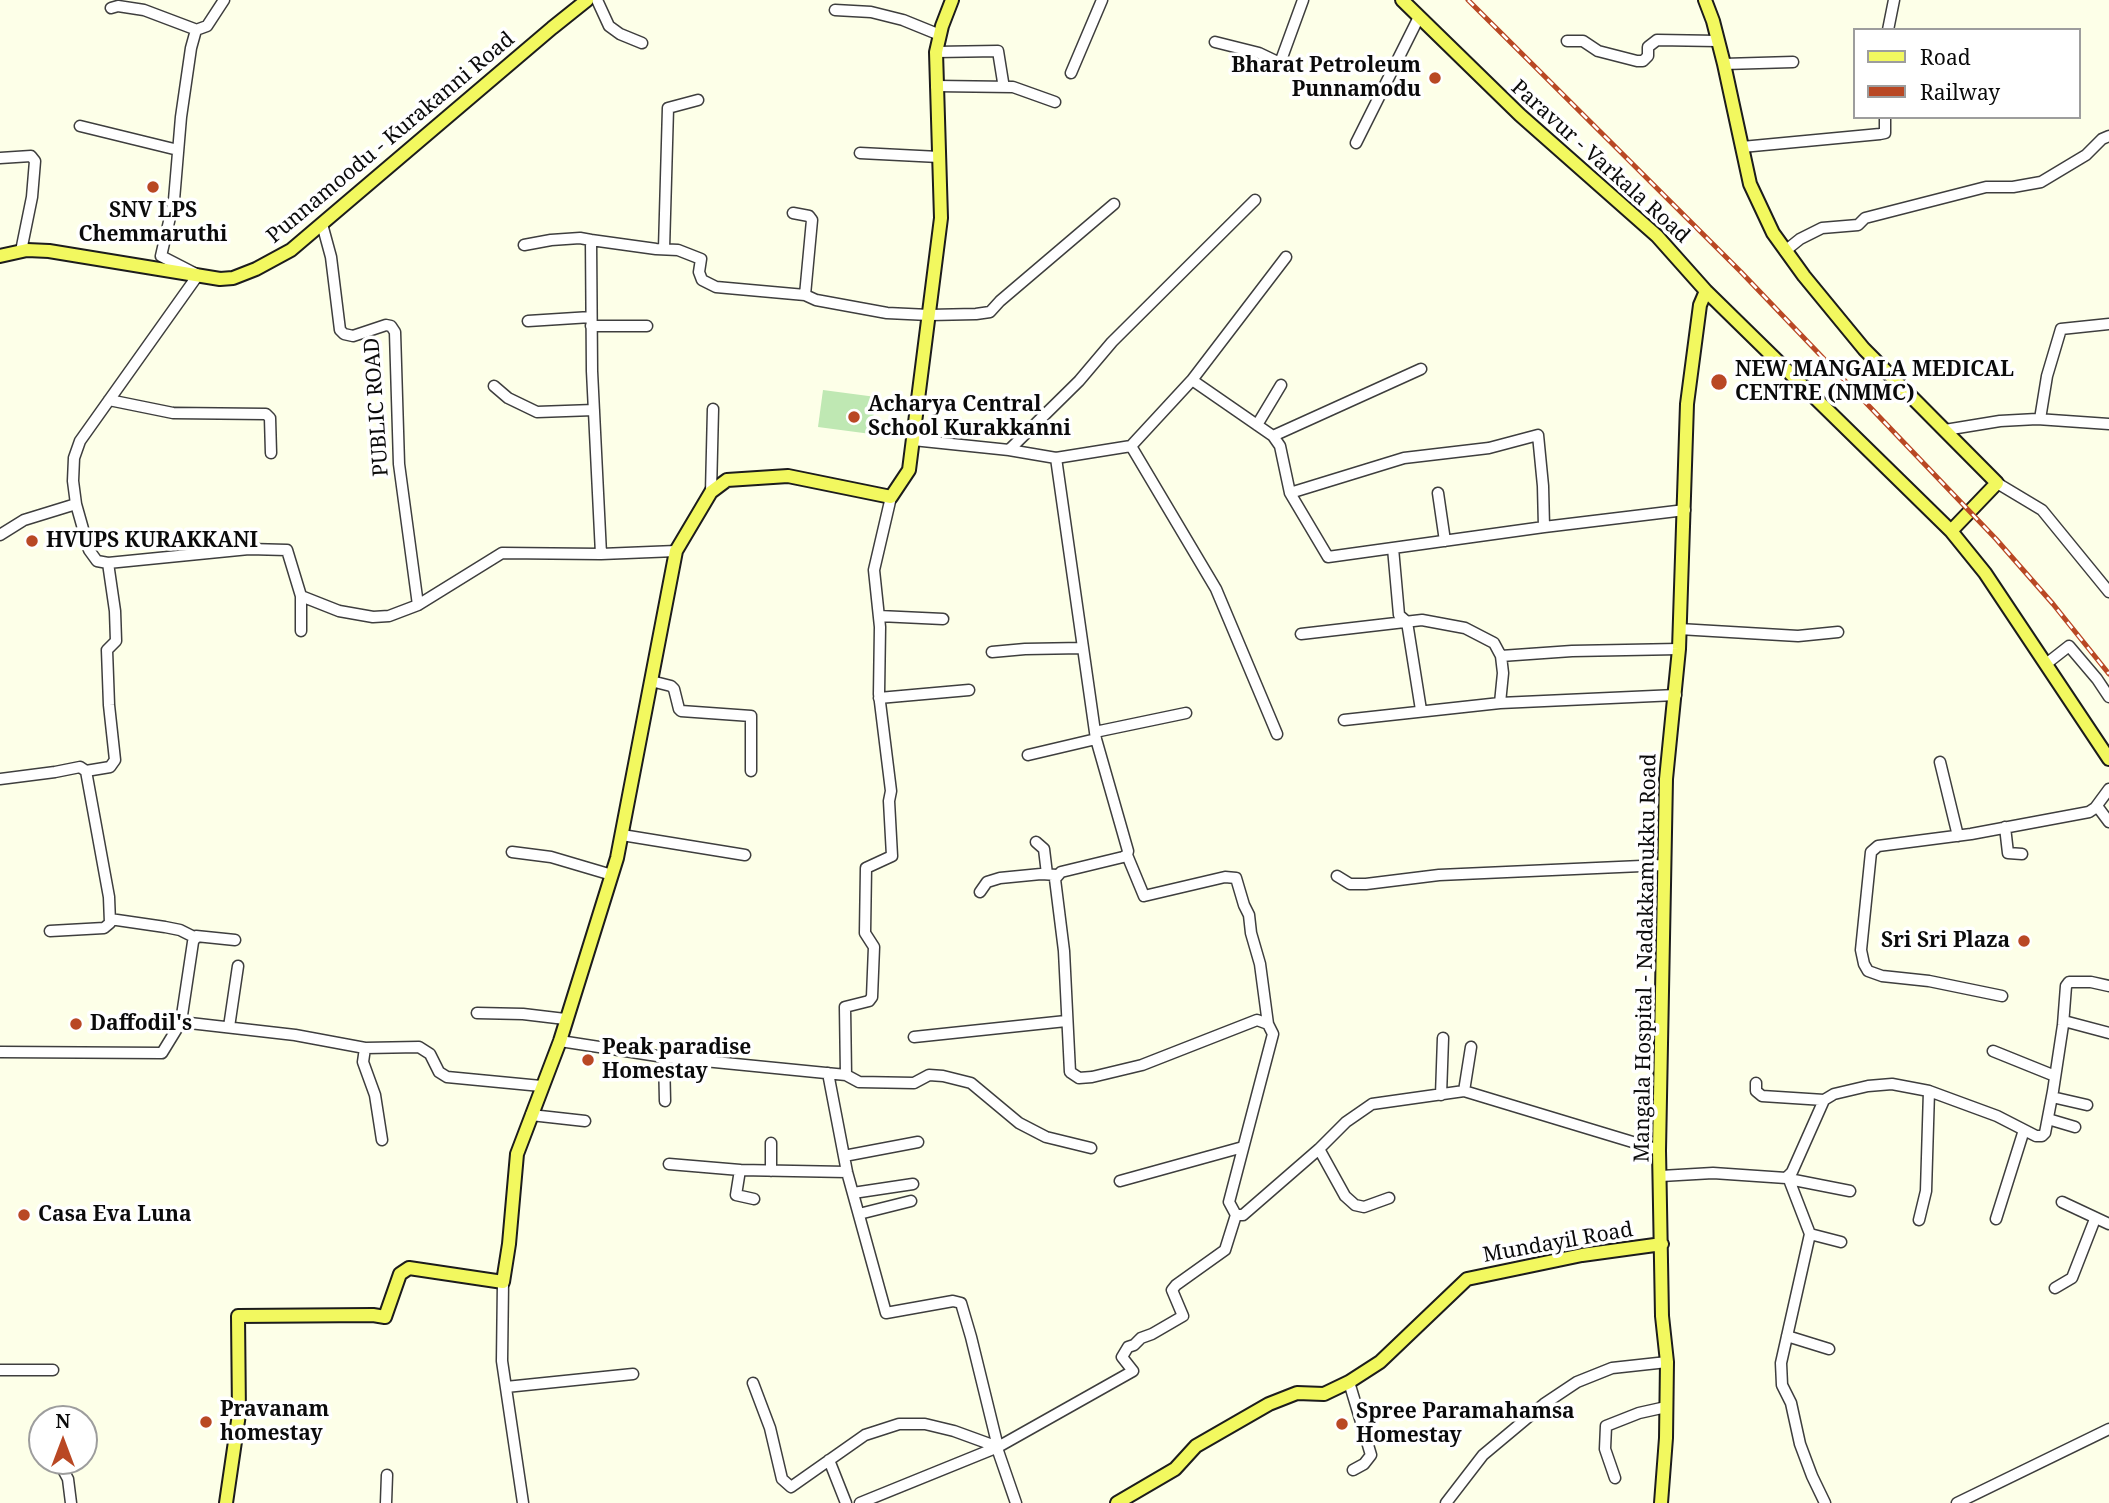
<!DOCTYPE html>
<style>
body{margin:0}
#map{position:relative;width:2109px;height:1503px;overflow:hidden;background:#fdffe8;font-family:"Noto Serif",serif}
canvas{display:block}
.legend{position:absolute;left:1853px;top:28px;width:228px;height:91px;box-sizing:border-box;background:#fff;border:2px solid #9d9d9d;margin:0;padding:9px 12px;list-style:none;font-size:21px;color:#0b0b0b}
.legend li{display:flex;align-items:center;gap:14px;height:35px}
.legend b{width:35px;border:2px solid #9d9d9d}
.north{position:absolute;left:28px;top:1405px;width:70px;height:70px;box-sizing:border-box;background:#fff;border:2px solid #9d9d9d;border-radius:50%;rotate:0deg;font-size:19px;font-weight:700;line-height:28px;text-align:center;color:#0b0b0b}
.north::after{content:'';display:block;margin:auto;width:24px;height:32px;background:#b94824;clip-path:polygon(50% 0,100% 100%,50% 72%,0 100%)}
</style>
<div id="map">
<canvas width="2109" height="1503"></canvas>
<ul class="legend">
<li><b style="height:9px;background:#f2f85f"></b>Road</li>
<li><b style="height:9px;background:#b94824"></b>Railway</li>
</ul>
<div class="north">N</div>
</div>
<script>
const c = document.querySelector('canvas').getContext('2d');
c.lineJoin = 'round';
function fill(path, color) {
  c.fillStyle = color;
  c.fill(path, 'evenodd');
}
function shape(rows) {
  const path = new Path2D();
  for (const r of rows) {
    path.moveTo(r[0], r[1]);
    for (let i = 2; i < r.length; i += 2) path.lineTo(r[i], r[i + 1]);
  }
  return path;
}
function trace(path, color, width, dash) {
  c.strokeStyle = color;
  c.lineWidth = width;
  c.lineCap = dash ? 'butt' : 'round';
  c.setLineDash(dash || []);
  c.stroke(path);
}
function label(font, color, halo, rows, align = 'center') {
  c.font = font + ' "Noto Serif",serif';
  c.lineWidth = 7;
  c.setLineDash([]);
  c.textBaseline = 'middle';
  c.strokeStyle = halo;
  c.fillStyle = color;
  for (const [text, x, y, turn = 0] of rows) {
    c.save();
    c.translate(x, y);
    c.rotate((+turn || 0) * Math.PI / 180);
    c.textAlign = isNaN(turn) ? turn : align;
    if (halo) c.strokeText(text, 0, 0);
    c.fillText(text, 0, 0);
    c.restore();
  }
}
fill(shape([
 [823,390,876,397,871,434,818,427]
]), '#bfe8b3');
const minor = shape([
 [597,0,609,26,620,34,642,43],
 [111,8,118,6,144,10,197,30],
 [835,10,871,12,903,20,940,35],
 [1888,30,1894,0],
 [1567,41,1583,41,1598,51,1637,61,1643,61,1648,56,1648,47,1657,40,1718,41],
 [1215,42,1259,53,1280,63,1303,0],
 [936,52,998,51,1003,82],
 [1724,64,1793,62],
 [1071,73,1102,0],
 [936,86,1013,87,1055,102],
 [80,126,178,150],
 [1356,143,1419,17],
 [1742,147,1880,134,1885,133,1885,117],
 [860,153,939,157],
 [0,158,31,156,35,161,32,197,21,251],
 [793,213,809,216,812,220,805,295],
 [322,224,331,257,340,330,344,334,353,336,386,325,391,326,395,332,399,464,418,605],
 [524,245,551,240,580,238,591,240],
 [664,249,668,108,698,100],
 [1785,251,1800,239,1822,228,1858,225,1865,218,1986,187,2013,187,2041,182,2086,155,2102,139,2109,136],
 [528,321,591,317],
 [591,326,647,326],
 [1192,380,1286,257],
 [494,386,508,398,537,412,594,410],
 [109,400,173,413,266,414,270,418,271,453],
 [2040,419,2047,376,2061,329,2109,324],
 [1257,425,1281,385],
 [1945,430,2000,421,2037,419,2109,424],
 [1273,436,1421,369],
 [913,440,1009,450,1056,458,1131,446,1192,380,1273,436,1280,446,1290,493,1328,557,1544,527,1685,510],
 [1131,446,1216,589,1277,734],
 [1009,450,1079,381,1112,342,1255,200],
 [1056,458,1096,739,1128,851,1127,855,1123,857,1061,872,1055,879,1064,951,1070,1072,1079,1078,1092,1077,1142,1065,1257,1020,1268,1024,1273,1034,1229,1202,1236,1215],
 [1997,483,2042,510,2109,592],
 [711,492,713,409],
 [1290,493,1404,458,1489,448,1538,435,1543,486,1544,527],
 [1438,493,1445,541],
 [76,504,89,550,97,561,108,563,249,549,287,550,301,596,339,611,373,617,389,616,418,605,502,553,601,554,676,551],
 [0,535,24,520,76,504,73,481,74,458,80,441,198,275,161,256,174,200,181,117,191,48,196,30,207,26,224,0],
 [1393,548,1399,615,1407,622,1421,710],
 [601,554,592,371,591,240,656,249,678,250,701,259,699,272,702,280,716,287,805,295,816,300,887,313,929,315,976,314,990,312,1000,301,1114,204],
 [879,616,943,619],
 [1679,629,1798,636,1838,632],
 [301,631,301,596],
 [1301,634,1422,620,1465,628,1494,643,1501,656],
 [992,652,1025,649,1083,648],
 [2046,664,2069,646,2097,679,2109,697],
 [651,681,671,686,674,689,679,709,681,711,751,716,751,771],
 [879,698,969,690],
 [1500,703,1676,695],
 [1344,720,1500,703,1503,673,1501,656,1572,651,1679,649],
 [1095,732,1186,713],
 [1028,755,1096,739],
 [1940,762,1958,836],
 [86,771,110,767,115,760,109,705,107,650,116,641,115,611,108,563],
 [0,779,55,772,80,767,86,771,109,897,110,923,104,928,50,931],
 [2097,806,2109,822],
 [2005,827,2008,853,2022,854],
 [622,835,745,855],
 [1036,842,1044,849,1047,874],
 [512,852,551,857,612,875],
 [1127,855,1144,896,1225,877,1236,878,1244,905,1249,915,1251,933,1260,964,1268,1024],
 [1337,876,1350,884,1366,884,1439,875,1664,865],
 [980,892,987,882,1000,878,1041,874,1057,875],
 [110,919,165,927,180,930,196,938],
 [2002,996,1929,981,1882,976,1868,971,1864,964,1861,950,1871,852,1878,846,1971,834,2089,812,2095,808,2109,789],
 [477,1013,523,1014,565,1019],
 [2064,1021,2109,1033],
 [181,1022,193,942,196,936,235,940],
 [229,1027,238,966],
 [914,1037,1066,1021],
 [560,1041,664,1057,846,1075,859,1082,914,1083,929,1075,943,1076,971,1083,1019,1123,1046,1137,1091,1148],
 [365,1048,363,1062,375,1095,382,1140],
 [1993,1051,2055,1076],
 [0,1052,162,1053,181,1022,295,1035,365,1048,419,1047,430,1054,439,1072,447,1077,541,1086],
 [664,1057,665,1101],
 [828,1073,847,1172,886,1313,953,1301,961,1303,971,1337,998,1447],
 [846,1075,845,1007,869,1001,872,997,874,947,865,933,866,868,892,856,889,801,891,791,879,694,880,627,874,570,891,497],
 [1756,1083,1756,1091,1762,1096,1824,1100],
 [1464,1091,1471,1047],
 [1441,1095,1443,1038],
 [2052,1097,2087,1105],
 [531,1115,585,1121],
 [2048,1119,2075,1127],
 [771,1143,771,1171],
 [1319,1149,1345,1196,1355,1205,1364,1207,1389,1198],
 [844,1156,918,1142],
 [669,1164,740,1170,847,1172],
 [740,1170,736,1195,754,1199],
 [1661,1176,1713,1173,1786,1178,1792,1172,1824,1100,1834,1094,1868,1086,1892,1084,1929,1091,1997,1116,2036,1136,2042,1136,2045,1133,2053,1091,2063,1025,2066,986,2069,982,2091,982,2109,986],
 [1788,1177,1810,1234,1781,1363,1782,1385,1791,1403,1800,1444,1812,1476,1825,1503],
 [1788,1177,1794,1180,1850,1191],
 [1120,1181,1243,1147],
 [853,1193,913,1184],
 [2062,1202,2109,1224],
 [859,1214,911,1201],
 [1996,1219,2024,1130],
 [1919,1220,1926,1191,1929,1091],
 [1810,1234,1841,1242],
 [503,1282,502,1361,523,1503],
 [2055,1288,2072,1278,2095,1219],
 [1787,1336,1829,1349],
 [0,1370,53,1370],
 [1349,1382,1371,1455,1364,1464,1353,1470],
 [753,1383,770,1428,782,1479,791,1487,865,1435,899,1424,925,1424,954,1431,998,1447],
 [506,1387,633,1374],
 [997,1448,1016,1503],
 [829,1460,846,1503],
 [61,1466,68,1479,71,1503],
 [1615,1478,1605,1449,1606,1426,1639,1413,1666,1407],
 [386,1503,387,1475],
 [860,1503,998,1447,1133,1371,1122,1357,1128,1347,1134,1345,1141,1338,1152,1334,1183,1316,1172,1290,1176,1285,1225,1250,1236,1215,1243,1215,1319,1149,1346,1122,1372,1104,1464,1091,1659,1150],
 [1446,1503,1483,1455,1544,1404,1577,1382,1612,1368,1667,1362],
 [1957,1503,2109,1429]
]);
const major = shape([
 [1402,0,1520,115,1657,236,1706,291,1951,531,1985,573,2109,759],
 [1705,0,1713,21,1724,64,1750,184,1773,233,1804,276,1864,349,1997,483,1951,531],
 [0,256,27,250,49,251,220,279,233,278,256,269,291,250,552,28,587,0],
 [226,1503,239,1414,238,1316,373,1315,385,1317,400,1274,409,1268,503,1282,509,1244,517,1154,560,1041,617,858,676,551,711,492,727,480,788,476,891,497,909,470,941,218,936,52,942,26,952,0],
 [1117,1503,1175,1469,1196,1446,1269,1404,1297,1393,1324,1394,1349,1382,1380,1362,1467,1279,1582,1255,1662,1244],
 [1661,1503,1666,1438,1667,1362,1662,1316,1659,1150,1666,779,1679,649,1687,404,1700,305,1706,291]
]);
trace(minor, '#3e3e3e', 13);
trace(major, '#1c1c1c', 16);
trace(minor, '#fff', 10);
trace(major, '#f2f85f', 12);
const rail = shape([
 [1468,0,1741,272,1996,539,2053,604,2109,674]
]);
trace(rail, '#b94824', 5);
trace(rail, '#fff', 2.5, [8]);
for (const [x, y, r, color] of [
 [1435,78,7,"#b94824"],
 [153,187,7,"#b94824"],
 [1719,382,9,"#b94824"],
 [854,417,7,"#b94824"],
 [32,541,7,"#b94824"],
 [2024,941,7,"#b94824"],
 [76,1024,7,"#b94824"],
 [588,1060,7,"#b94824"],
 [24,1215,7,"#b94824"],
 [206,1422,7,"#b94824"],
 [1342,1424,7,"#b94824"]
]) {
  const dot = new Path2D();
  dot.arc(x, y, r, 0, 2 * Math.PI);
  c.fillStyle = color;
  c.fill(dot);
  trace(dot, '#fff', 2.5);
}
label('bold 21px', '#0b0b0b', '#fff', [
 ["Bharat Petroleum",1421,66,"right"],
 ["Punnamodu",1421,90,"right"],
 ["SNV LPS",153,211,"center"],
 ["Chemmaruthi",153,235,"center"],
 ["NEW MANGALA MEDICAL",1735,370],
 ["CENTRE (NMMC)",1735,394],
 ["Acharya Central",868,405],
 ["School Kurakkanni",868,429],
 ["HVUPS KURAKKANI",46,541],
 ["Sri Sri Plaza",2010,941,"right"],
 ["Daffodil's",90,1024],
 ["Peak paradise",602,1048],
 ["Homestay",602,1072],
 ["Casa Eva Luna",38,1215],
 ["Pravanam",220,1410],
 ["homestay",220,1434],
 ["Spree Paramahamsa",1356,1412],
 ["Homestay",1356,1436]
], 'left');
label('21px', '#0b0b0b', '#fff', [
 ["Punnamoodu - Kurakanni Road",391,138,-40],
 ["Paravur - Varkala Road",1600,162,42],
 ["PUBLIC ROAD",377,407,-94],
 ["Mangala Hospital - Nadakkamukku Road",1646,958,-89],
 ["Mundayil Road",1558,1243,-10]
]);
</script>
